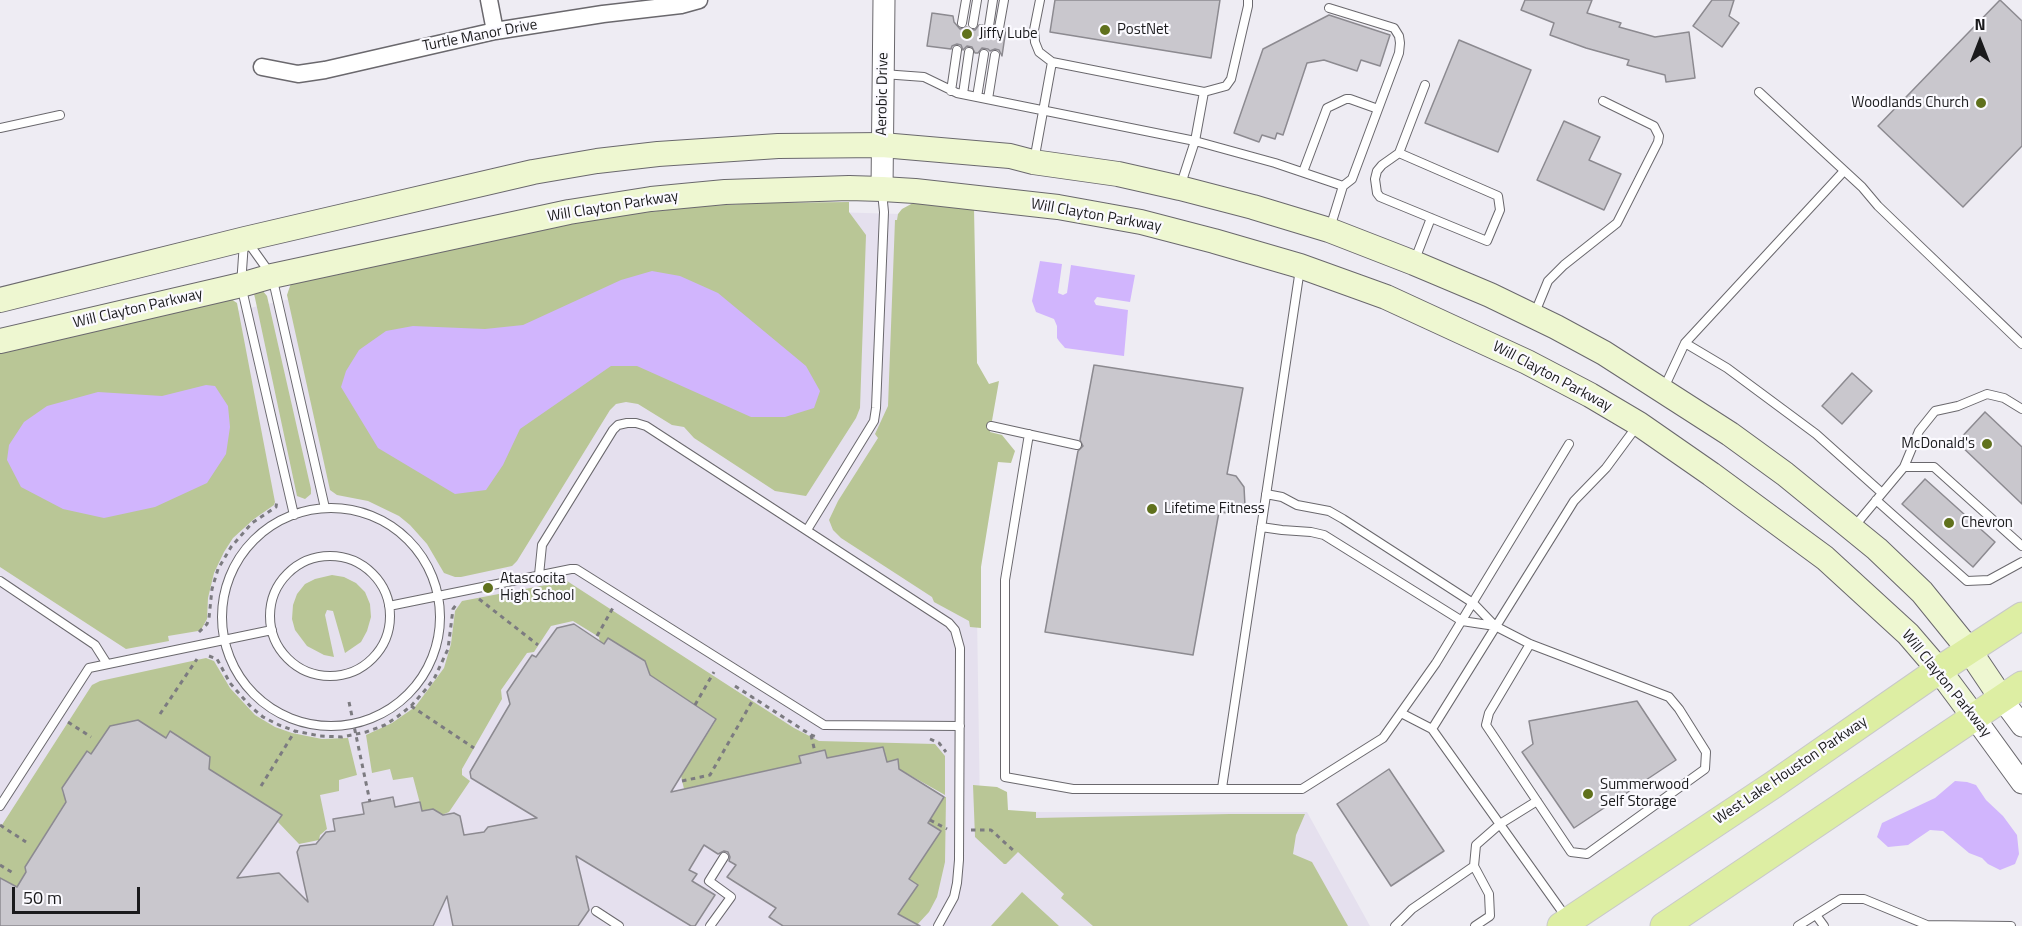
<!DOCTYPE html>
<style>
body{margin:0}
#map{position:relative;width:2022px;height:926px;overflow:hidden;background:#eeecf3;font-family:"Titillium Web",sans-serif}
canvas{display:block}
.north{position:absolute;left:1950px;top:12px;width:60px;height:60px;-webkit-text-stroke:4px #fbfaff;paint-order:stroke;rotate:0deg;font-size:16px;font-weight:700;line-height:24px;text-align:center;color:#1a1a1c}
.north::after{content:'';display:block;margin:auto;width:21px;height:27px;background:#1a1a1c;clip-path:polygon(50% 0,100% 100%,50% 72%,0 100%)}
.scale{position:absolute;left:12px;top:887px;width:128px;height:27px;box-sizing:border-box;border:3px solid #1a1a1c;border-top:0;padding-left:8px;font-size:18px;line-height:21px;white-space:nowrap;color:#1a1a1c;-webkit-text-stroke:4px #fbfaff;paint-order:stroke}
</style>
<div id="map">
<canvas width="2022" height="926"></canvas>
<div class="north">N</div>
<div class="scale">50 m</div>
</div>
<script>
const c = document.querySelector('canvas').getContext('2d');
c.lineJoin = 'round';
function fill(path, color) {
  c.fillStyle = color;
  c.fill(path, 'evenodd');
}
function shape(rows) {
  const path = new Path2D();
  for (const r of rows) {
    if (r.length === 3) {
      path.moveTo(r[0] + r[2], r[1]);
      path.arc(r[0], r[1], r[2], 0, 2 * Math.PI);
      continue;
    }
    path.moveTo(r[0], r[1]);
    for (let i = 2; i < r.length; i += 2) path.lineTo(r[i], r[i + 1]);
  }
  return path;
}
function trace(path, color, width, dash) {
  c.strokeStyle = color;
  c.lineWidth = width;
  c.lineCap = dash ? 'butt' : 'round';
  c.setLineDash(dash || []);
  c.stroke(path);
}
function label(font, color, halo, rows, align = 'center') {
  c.font = font + ' "Titillium Web",sans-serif';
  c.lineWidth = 4.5;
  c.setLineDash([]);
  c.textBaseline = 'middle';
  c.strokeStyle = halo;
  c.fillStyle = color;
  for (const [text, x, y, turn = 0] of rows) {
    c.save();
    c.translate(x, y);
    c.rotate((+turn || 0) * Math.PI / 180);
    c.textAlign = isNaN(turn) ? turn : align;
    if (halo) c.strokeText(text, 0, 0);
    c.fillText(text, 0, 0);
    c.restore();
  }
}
fill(shape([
 [830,212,971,216,980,812,1307,812,1370,926,0,926,0,364,602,229]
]), '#e5e0ee');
fill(shape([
 [849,202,849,212,866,235,860,408,856,418,806,496,775,491,694,438,684,427,672,425,638,404,626,402,616,404,610,410,517,561,512,566,461,577,455,577,444,573,427,544,410,525,399,516,368,501,337,495,330,490,287,295,291,283,555,222,705,206,762,203],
 [913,203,974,208,977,363,989,384,999,381,990,432,1002,435,1015,451,1011,463,998,462,981,567,981,628,970,627,969,621,934,602,932,597,841,538,833,530,829,520,838,501,878,438,875,434,888,406,895,220,897,220,898,214,902,209],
 [262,290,267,296,311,489,311,494,305,499,297,496,255,298,254,294],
 [231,299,237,303,275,502,274,505,254,519,233,538,224,552,214,573,208,598,207,619,202,628,198,631,168,636,169,641,126,649,0,567,0,351],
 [332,575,344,577,356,583,365,592,370,604,371,617,367,631,361,642,345,653,333,611,327,610,325,615,334,657,324,655,307,646,295,630,292,619,293,605,297,594,305,584,315,579],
 [567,581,794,728,819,741,935,744,945,756,945,795,899,769,898,759,887,762,883,747,827,758,824,750,800,756,801,763,684,789,681,776,715,722,714,718,645,672,601,650,599,637,573,621,551,626,534,652,527,653,501,690,502,699,462,769,462,775,470,781,449,812,439,816,433,809,422,811,413,777,393,780,390,769,372,773,366,735,392,723,415,707,444,668,451,644,455,611,462,601],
 [206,658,214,661,230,688,255,715,275,727,292,733,322,739,348,738,357,775,339,780,339,791,320,795,327,829,320,835,319,840,299,844,278,822,281,817,280,814,206,768,171,732,161,745,96,758,87,752,62,788,63,794,69,796,25,867,26,872,17,887,0,878,0,828,92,685,100,681],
 [973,785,997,787,1007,792,1008,810,1036,812,1036,818,1230,814,1305,814,1296,835,1293,854,1312,862,1348,926,1093,926,1061,898,1064,894,1018,852,1006,864,1004,864,975,837],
 [944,797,946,797,945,862,937,897,929,912,916,926,900,926,905,918,898,914,917,885,909,879,940,831,928,823],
 [1022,892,1059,926,991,926]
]), '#b9c696');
fill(shape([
 [1040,261,1062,264,1058,293,1063,295,1067,293,1071,265,1135,275,1130,302,1097,297,1094,301,1096,305,1128,310,1124,356,1065,348,1059,341,1057,338,1057,326,1054,319,1036,312,1032,301],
 [652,271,680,276,718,293,806,366,820,391,814,408,785,417,751,417,637,366,611,366,520,429,503,465,486,490,455,494,378,448,341,387,346,371,359,350,386,331,413,326,485,329,523,325,621,280],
 [206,385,215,386,228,406,230,427,226,454,207,483,155,507,104,518,63,509,21,487,7,460,9,445,24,422,47,406,98,392,162,396],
 [1955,781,1967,782,1976,785,1986,800,2003,816,2017,835,2019,854,2015,864,2000,870,1988,864,1982,858,1969,853,1943,831,1930,830,1908,845,1888,847,1877,837,1882,823,1935,798]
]), '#d1b5fd');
const building = shape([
 [1055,0,1220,0,1211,58,1050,32,1055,0],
 [1525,0,1592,0,1587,13,1621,23,1619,27,1655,37,1689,32,1695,78,1666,82,1665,75,1627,65,1629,60,1586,48,1550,35,1554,23,1521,10,1525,0],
 [1712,0,1734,0,1729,16,1739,23,1722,47,1693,26,1712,0],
 [2000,0,2022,21,2022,146,1963,207,1878,126,2000,0],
 [932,13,953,16,954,22,960,29,967,27,969,29,975,30,979,25,983,25,986,31,993,31,998,34,1003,33,1006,29,1002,56,999,50,995,49,990,51,988,49,982,48,978,53,975,53,972,47,967,46,963,50,961,45,957,44,952,46,951,49,927,46,932,13],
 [1329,15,1390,35,1380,66,1361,60,1357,71,1324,60,1307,63,1283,135,1277,133,1275,139,1262,135,1259,142,1234,133,1263,49,1329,15],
 [1459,40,1531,70,1498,152,1425,123,1459,40],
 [1564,121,1600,137,1589,160,1621,174,1604,210,1537,180,1564,121],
 [1094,365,1243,388,1227,474,1236,476,1244,487,1245,506,1228,513,1219,512,1193,655,1045,632,1078,451,1083,446,1080,440,1094,365],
 [1852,373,1872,391,1842,424,1822,406,1852,373],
 [1985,412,2022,447,2022,504,1957,442,1985,412],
 [1925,479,1995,542,1973,567,1902,504,1925,479],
 [574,624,604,644,608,638,645,661,650,675,716,719,671,792,801,763,799,756,825,750,827,758,883,747,887,762,898,759,899,769,944,797,928,823,941,831,909,879,918,885,898,914,920,926,783,926,769,917,776,908,727,877,736,865,729,861,730,857,728,852,724,851,718,854,704,845,689,870,697,874,692,881,715,895,695,926,691,926,576,856,589,910,578,926,453,926,447,896,433,926,0,926,0,878,17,887,26,872,25,867,66,802,62,788,87,751,91,754,110,726,138,720,166,738,170,731,210,757,209,769,282,815,237,878,279,873,308,902,297,852,300,846,316,844,326,832,335,831,333,819,364,814,362,803,393,797,395,807,420,802,422,811,433,809,443,815,454,813,460,816,464,835,484,832,488,827,537,818,471,778,470,772,510,704,507,692,532,655,536,657,557,628,574,624],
 [1637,701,1676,760,1574,828,1522,752,1533,744,1529,721,1637,701],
 [1389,769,1444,851,1391,886,1337,804,1389,769]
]);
fill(building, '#c9c7cd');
trace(building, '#8c8a90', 1.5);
const service = shape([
 [962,23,966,0],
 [973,24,977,0],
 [989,26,993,0],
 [999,28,1004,0],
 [1052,62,1204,92],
 [883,74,924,77,957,93,1195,141,1275,163,1343,186,1352,179,1399,53,1400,43,1399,36,1394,28,1329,8],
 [951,91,957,50],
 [1759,92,1862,187,1878,206,2022,344],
 [963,94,969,52],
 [977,97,984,54],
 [988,99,995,55],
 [0,128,60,115],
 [1399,153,1498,196,1500,210,1487,241,1380,197,1377,193,1375,179,1377,171,1382,165,1399,153,1425,85],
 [1034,161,1052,62,1039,52,1035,42,1034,30,1040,0],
 [1303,172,1327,108,1346,99,1350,99,1378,109],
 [1180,187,1195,141,1204,92,1226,86,1231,79,1248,6,1248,0],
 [1330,228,1343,186],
 [247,241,272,276,325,508],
 [244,242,241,285,294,515],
 [1414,262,1431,218],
 [1534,315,1548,281,1564,265,1617,223,1658,142,1659,136,1654,126,1603,101],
 [1685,343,1727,368,1816,434,1882,493],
 [1663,390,1685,343,1844,171],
 [991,426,1077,445],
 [1029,434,1005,580,1005,777,1073,789,1302,789,1383,738,1436,663,1569,444],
 [1904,467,1919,431,1935,411,1958,406,1987,394,2004,398,2022,409],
 [1266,494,1282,497,1297,505,1329,511,1343,519,1473,603,1495,626,1530,644,1669,697,1679,709,1706,752,1705,769,1587,854,1571,852,1486,725,1489,713,1530,644],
 [1876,500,1967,581,1989,580,2022,562],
 [331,617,109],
 [1261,527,1282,530,1311,532,1324,535,1462,621,1495,626],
 [1853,528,1904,467,1934,467,2022,546],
 [807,530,874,421,876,408,884,212,882,192],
 [330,616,60],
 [539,575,542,545,613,430,618,425,627,423,636,423,646,426,949,623,955,630,960,648,959,860,957,883,954,897,938,926],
 [0,581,95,645,107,664],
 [389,606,571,569,576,569,824,725,960,726],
 [1401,713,1432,729,1566,917],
 [1432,729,1574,501,1606,468,1637,426],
 [1222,788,1300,269],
 [0,806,89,668,272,630],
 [596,911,619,926],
 [1816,915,1824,926],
 [710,926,731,897,709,881,724,857],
 [1395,926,1412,909,1474,866],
 [1475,926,1490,916,1489,894,1474,866,1476,845,1500,824,1537,801],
 [1798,926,1841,899,1864,899,1927,925,2011,926]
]);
const minor = shape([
 [489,0,495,31],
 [262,67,298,74,325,70,495,31,603,14,681,5,699,0]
]);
const tertiary = shape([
 [882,189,884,0],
 [2002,699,2022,726],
 [1974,717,2022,783]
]);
const secondary = shape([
 [0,300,245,239,533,172,597,161,658,154,778,146,882,145,1010,156,1033,162,1118,174,1180,188,1253,207,1329,230,1414,263,1490,295,1556,327,1604,353,1730,434,1785,474,1877,549,1922,592,1969,650,2002,699],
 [0,341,241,285,272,276,569,212,651,199,725,192,849,188,882,189,915,191,1058,207,1141,222,1214,241,1300,266,1386,297,1527,362,1590,395,1639,424,1711,474,1825,558,1908,634,1939,670,1974,717]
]);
const primary = shape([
 [1561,926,1773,785,1939,670,2022,616],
 [1664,926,2022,685]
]);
trace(service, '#6a686d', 10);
trace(minor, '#6a686d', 19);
trace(tertiary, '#6a686d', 23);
trace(secondary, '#6a686d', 26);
trace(primary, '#c8c8c9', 29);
trace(shape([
 [479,599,538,645],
 [199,632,207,624,209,618,212,589,218,569,231,547,252,523,276,507,277,500],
 [597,636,614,606],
 [209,656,217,659,230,683,251,707,263,717,279,725,295,731,320,736,342,737,366,732,385,725,397,717,411,706,427,688,435,677,448,649,453,609,456,605],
 [735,686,811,735,819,738],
 [349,702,370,802],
 [695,705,714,672],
 [411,706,474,748],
 [160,714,197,659],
 [68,722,91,737],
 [811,735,815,752],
 [930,739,939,743,946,752],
 [682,781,710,775,754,698],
 [261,786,295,731],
 [930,820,947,829],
 [0,825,26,842],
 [971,830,991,830,1014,851],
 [0,865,13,873]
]), '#7c7b80', 3, [4.5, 4.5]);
trace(service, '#fff', 8);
trace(minor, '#fff', 16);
trace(tertiary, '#fff', 21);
trace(secondary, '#eef7d1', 24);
trace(primary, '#ddeea3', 27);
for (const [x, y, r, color] of [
 [1105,30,6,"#60711d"],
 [967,34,6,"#60711d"],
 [1981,103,6,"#60711d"],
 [1987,444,6,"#60711d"],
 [1152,509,6,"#60711d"],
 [1949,523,6,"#60711d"],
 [488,588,6,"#60711d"],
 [1588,794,6,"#60711d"]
]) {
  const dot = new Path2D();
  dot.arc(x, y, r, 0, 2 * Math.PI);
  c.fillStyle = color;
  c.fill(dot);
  trace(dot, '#fbfaff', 2);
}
label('15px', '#1a1a1c', '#fbfaff', [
 ["PostNet",1117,30],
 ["Jiffy Lube",979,34],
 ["Woodlands Church",1969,103,"right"],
 ["McDonald's",1975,444,"right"],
 ["Lifetime Fitness",1164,509],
 ["Chevron",1961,523],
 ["Atascocita",500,579],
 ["High School",500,596],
 ["Summerwood",1600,785],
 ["Self Storage",1600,802]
], 'left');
label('15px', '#1a1a1c', '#fbfaff', [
 ["Turtle Manor Drive",480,36,-11],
 ["Aerobic Drive",883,94,-89],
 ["Will Clayton Parkway",613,207,-9],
 ["Will Clayton Parkway",1096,216,10],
 ["Will Clayton Parkway",138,309,-13],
 ["Will Clayton Parkway",1552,377,28],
 ["Will Clayton Parkway",1946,684,51],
 ["West Lake Houston Parkway",1791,771,-34]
]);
</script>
